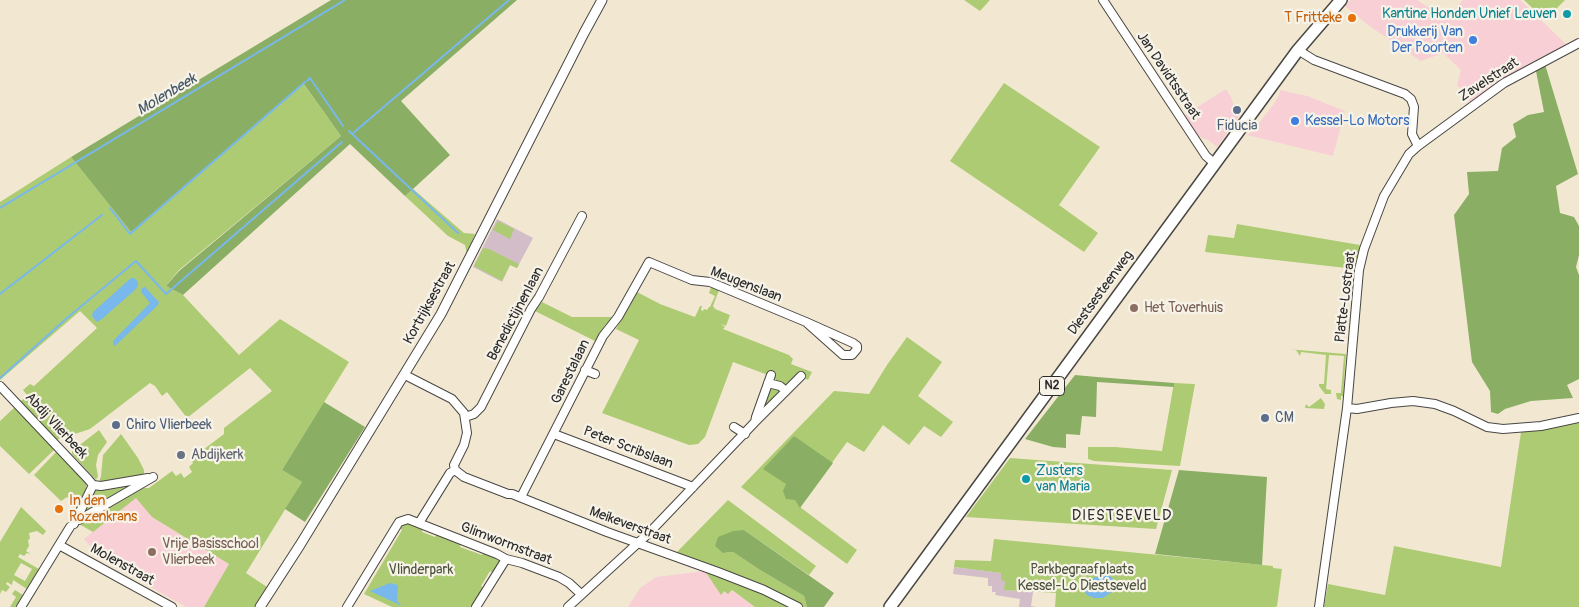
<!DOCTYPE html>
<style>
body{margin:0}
canvas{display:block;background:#f2e8d2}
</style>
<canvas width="1579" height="607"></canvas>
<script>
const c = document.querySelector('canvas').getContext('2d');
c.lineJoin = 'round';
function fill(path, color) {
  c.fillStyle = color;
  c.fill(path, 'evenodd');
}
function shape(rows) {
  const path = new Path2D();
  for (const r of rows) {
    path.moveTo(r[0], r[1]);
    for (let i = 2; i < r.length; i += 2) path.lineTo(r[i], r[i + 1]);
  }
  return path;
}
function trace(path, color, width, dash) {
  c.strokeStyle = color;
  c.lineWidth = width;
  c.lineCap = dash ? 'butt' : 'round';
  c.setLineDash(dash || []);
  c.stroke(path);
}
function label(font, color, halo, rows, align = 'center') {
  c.font = font + ' Pangolin,sans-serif';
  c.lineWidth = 4.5;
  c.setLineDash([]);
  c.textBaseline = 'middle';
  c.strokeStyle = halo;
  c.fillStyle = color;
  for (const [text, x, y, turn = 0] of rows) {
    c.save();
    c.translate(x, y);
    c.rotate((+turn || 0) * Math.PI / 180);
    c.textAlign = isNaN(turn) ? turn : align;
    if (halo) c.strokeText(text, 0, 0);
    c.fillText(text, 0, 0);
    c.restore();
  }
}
fill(shape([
 [1351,0,1417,0,1439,14,1447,17,1463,0,1520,0,1567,45,1503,79,1471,103,1457,85,1461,70,1443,53,1421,61,1368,25,1345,6],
 [1226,89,1231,97,1234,107,1242,112,1217,147,1208,140,1198,136,1185,115],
 [1280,90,1307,96,1345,111,1333,156,1247,135,1253,131,1273,105,1279,95],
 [136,497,152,517,229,564,204,607,186,607,101,559,84,539],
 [705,571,728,594,731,590,755,607,628,607,640,588,656,577]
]), '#f7cfd4');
fill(shape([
 [497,219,533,238,517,268,510,265,502,282,473,267],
 [954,567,1001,573,1005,581,1005,590,1033,592,1031,606,1036,607,1019,607,1020,599,995,595,996,592,992,592,992,586,988,586,988,578,953,574]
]), '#d2bdc8');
fill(shape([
 [964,0,990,0,980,11],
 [1524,0,1565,0,1545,20],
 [302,82,341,136,179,270,166,286,183,295,239,355,280,319,349,362,282,470,302,482,246,573,267,587,255,607,204,607,229,564,152,517,136,498,93,532,79,524,141,488,149,488,172,471,176,476,181,473,184,478,192,472,189,467,193,463,191,459,224,434,224,428,272,391,250,368,187,418,167,392,162,396,155,386,150,383,90,429,56,440,20,402,27,395,23,390,30,384,34,386,97,328,80,311,0,380,0,202,71,157,131,232],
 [1004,83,1100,147,1059,205,1098,233,1084,252,950,161],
 [413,189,464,233,475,234,467,254,465,245,448,236,405,196],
 [498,221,514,229,510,239,493,230],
 [1237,224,1360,245,1355,269,1205,252,1208,235,1234,238],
 [483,248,489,249,519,264,517,268,510,265,502,281,474,266],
 [711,287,719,290,713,306,715,309,730,315,726,326,721,324,725,327,723,329,789,355,793,359,791,364,812,372,808,380,804,378,784,385,778,384,773,374,768,375,733,362,705,437,698,444,689,445,602,413,639,340,616,329,637,292,660,304,695,317,700,306,702,306,701,310,703,311,704,309,707,310,709,307,710,307,715,296,709,293],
 [542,302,572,317,614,317,605,325,595,341,535,311],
 [907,337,942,362,918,396,953,422,941,437,924,426,909,445,883,425,864,452,847,442,800,507,857,550,847,564,741,487,834,391,869,394,887,365],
 [1287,349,1346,354,1343,396,1341,396,1341,400,1337,399,1336,393,1341,393,1344,356,1329,355,1326,389,1331,390,1331,394,1325,394,1319,386,1319,384,1324,384,1326,355,1301,352,1300,356,1296,350],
 [1174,383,1195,384,1180,466,1094,461,1088,459,1088,447,1115,447,1162,451],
 [773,387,779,390,781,394,760,415,768,389],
 [1321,398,1325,404,1324,409,1305,408,1306,404,1309,407],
 [15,407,55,446,54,450,29,474,0,446,0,421],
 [1579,421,1579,607,1324,607,1328,584,1385,595,1394,546,1501,567,1521,432],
 [99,430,107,442,98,455,96,465,98,476,96,480,72,454,72,451],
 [121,434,138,458,144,470,144,478,112,483,99,482,101,476,103,455],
 [57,451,86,481,86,491,78,510,67,497,61,501,34,475],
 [1010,458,1172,470,1156,529,966,517],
 [143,481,82,517,93,491,95,490],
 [728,500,816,566,809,575,744,530,723,553,733,552,760,570,804,596,807,607,755,607,732,590,728,594,724,591,721,595,705,571,676,553],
 [21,507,46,531,43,535,37,531,29,533,30,539,28,540,29,546,26,551,31,554,27,553,24,556,20,554,18,557,39,569,27,589,13,580,12,585,7,582,6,584,10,587,6,592,2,590,0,594,0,542],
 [21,563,32,569,25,581,14,575],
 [406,522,423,528,422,532,435,537,437,533,461,542,460,547,482,555,484,551,499,559,500,562,494,574,490,571,481,586,485,589,474,607,392,607,364,594,402,530,398,527],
 [994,539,1273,566,1273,568,1282,569,1277,606,1276,607,1055,607,1056,593,1004,590,1005,581,1001,580,1001,573,954,567,955,560,991,561],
 [15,590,23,595,16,607,10,607,16,597,12,594]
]), '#adcb72');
fill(shape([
 [331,0,517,0,401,101,450,155,413,189,405,196,350,144,183,295,166,286,179,271,341,136,303,83,131,232,71,157],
 [1544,61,1578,174,1556,186,1560,213,1574,217,1579,226,1579,255,1576,267,1579,275,1579,379,1567,385,1573,398,1531,401,1505,409,1498,414,1491,412,1490,391,1472,362,1454,215,1469,194,1467,172,1498,171,1502,148,1516,137,1513,124,1528,115,1544,112,1535,66],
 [1075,375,1097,377,1174,383,1174,387,1097,382,1096,417,1082,416,1080,435,1066,434,1066,448,1053,447,1025,439],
 [324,402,365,427,305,522,285,509,302,482,282,470],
 [794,436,833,463,800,508,795,500,786,499,783,491,786,484,763,469],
 [1179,470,1267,477,1262,565,1155,554],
 [744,530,834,593,824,607,807,607,804,596,760,570,733,552,723,553,715,546,718,537,733,531]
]), '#8aaf64');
fill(shape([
 [131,278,134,278,138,282,138,285,136,289,102,319,97,322,95,320,92,316,93,312],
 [145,287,156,299,159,302,158,305,115,346,113,344,113,341,150,303,141,292,142,288],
 [1105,575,1110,576,1116,582,1116,587,1113,591,1103,598,1094,598,1087,595,1085,592,1087,584,1095,577],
 [390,583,398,585,397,601,402,606,370,591]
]), '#78b8ec');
trace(shape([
 [307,81,310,78,343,126],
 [349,131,458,233],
 [352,134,509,0],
 [0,208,345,0],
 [110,208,130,234,305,82],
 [0,294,102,215],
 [0,378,67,318,136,261,166,294,342,142]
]), '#78b8ec', 2);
const minor = shape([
 [1103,0,1206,156,1215,164],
 [1298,50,1314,60,1405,94,1411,99,1414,107,1412,134,1418,146],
 [585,370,595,374],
 [405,375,452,399,464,413,467,433,464,445,454,465,455,470],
 [771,375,756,417,755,422,801,376],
 [768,383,780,386,786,391],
 [0,386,88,479,93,485],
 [1347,408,1357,409,1391,403,1413,401,1435,404,1454,411,1487,427,1503,429,1541,426,1579,418],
 [465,417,474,414,481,407,531,309,539,297,582,216],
 [734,427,745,434],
 [554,434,693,487],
 [455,470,464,477,508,494,512,494,607,532,718,572,764,590,798,607],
 [93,485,101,486,148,478],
 [521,497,603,336,618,317,649,262,692,280,710,282,806,322,853,343,857,346,857,349,852,355,843,355,806,322],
 [75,520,79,520,153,477],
 [419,523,450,473,455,470],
 [74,524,93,485],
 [59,545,172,607],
 [21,607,70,527],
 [347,607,399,522,408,519,497,554,506,559,522,563,559,577,569,583,581,594],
 [476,607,506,559],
 [568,607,650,532,755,422],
 [1319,607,1347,408,1359,270,1364,249,1384,196,1409,154,1418,146,1504,83,1579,43]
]);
const tertiary = shape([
 [260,607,300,545,441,314,584,33,602,0]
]);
const primary = shape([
 [890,607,1298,50,1341,0]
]);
trace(minor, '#494744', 10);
trace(tertiary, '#494744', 11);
trace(primary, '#494744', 14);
trace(minor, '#fff', 8);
trace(tertiary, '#fff', 9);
trace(primary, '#fff', 11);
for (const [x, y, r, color] of [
 [1567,14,5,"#0f9aa8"],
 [1352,18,5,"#e8710a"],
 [1473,40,5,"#3f7fe0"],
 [1237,110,5,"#5c6f8a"],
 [1295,121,5,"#3f7fe0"],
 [1134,308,5,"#8d6e63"],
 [1265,418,5,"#5c6f8a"],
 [116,425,5,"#5c6f8a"],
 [181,455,5,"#6b7280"],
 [1026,479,5,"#0f9aa8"],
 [59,509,5,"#e8710a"],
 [152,552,5,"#8d6e63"]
]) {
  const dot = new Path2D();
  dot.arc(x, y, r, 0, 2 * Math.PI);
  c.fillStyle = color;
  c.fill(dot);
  trace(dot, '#f7f3e8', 2);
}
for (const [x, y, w] of [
 [1052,386,25]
]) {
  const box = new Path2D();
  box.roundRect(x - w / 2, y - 9.5, w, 19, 4);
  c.fillStyle = '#f7f3e8';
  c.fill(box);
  trace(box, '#2b2b2b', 1);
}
label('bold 12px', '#2b2b2b', null, [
 ["N2",1052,386]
]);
label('14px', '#0d838f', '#f7f3e8', [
 ["Kantine Honden Unief Leuven",1557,14],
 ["Zusters",1036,471,"left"],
 ["van Maria",1036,487,"left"]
], 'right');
label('14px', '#c56008', '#f7f3e8', [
 ["T Fritteke",1342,18],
 ["In den",69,501,"left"],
 ["Rozenkrans",69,517,"left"]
], 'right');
label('14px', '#366cbe', '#f7f3e8', [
 ["Drukkerij Van",1463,32],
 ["Der Poorten",1463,48],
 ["Kessel-Lo Motors",1305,121,"left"]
], 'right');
label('14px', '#2b2b2b', '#f7f3e8', [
 ["Jan Davidtsstraat",1168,76,56],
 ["Zavelstraat",1489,80,-33],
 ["Meugenslaan",746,285,21],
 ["Diestsesteenweg",1101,293,-54],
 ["Platte-Lostraat",1346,297,-83],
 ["Kortrijksestraat",430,303,-61],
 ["Benedictijnenlaan",516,314,-62],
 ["Garestalaan",571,372,-64],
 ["Abdij Vlierbeek",56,426,47],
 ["Peter Scribslaan",628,448,21],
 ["Meikeverstraat",630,526,20],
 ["Glimwormstraat",506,544,21],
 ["Molenstraat",122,565,29]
]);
label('14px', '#4e5e75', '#f7f3e8', [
 ["Fiducia",1237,126,"center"],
 ["CM",1275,418],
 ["Chiro Vlierbeek",126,425]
], 'left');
label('14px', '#785e54', '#f7f3e8', [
 ["Het Toverhuis",1144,308],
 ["Vrije Basisschool",162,544],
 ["Vlierbeek",162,560]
], 'left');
label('14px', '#5b616d', '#f7f3e8', [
 ["Abdijkerk",191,455]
], 'left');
label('14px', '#4c533d', '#f7f3e8', [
 ["Vlinderpark",421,570],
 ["Parkbegraafplaats",1082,570],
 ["Kessel-Lo Diestseveld",1082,586]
]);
label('italic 15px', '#425565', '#f7f3e8', [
 ["Molenbeek",167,95,-31]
]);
c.letterSpacing = '1px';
label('15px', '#2b2b2b', '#f7f3e8', [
 ["DIESTSEVELD",1122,516]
]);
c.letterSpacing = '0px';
</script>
